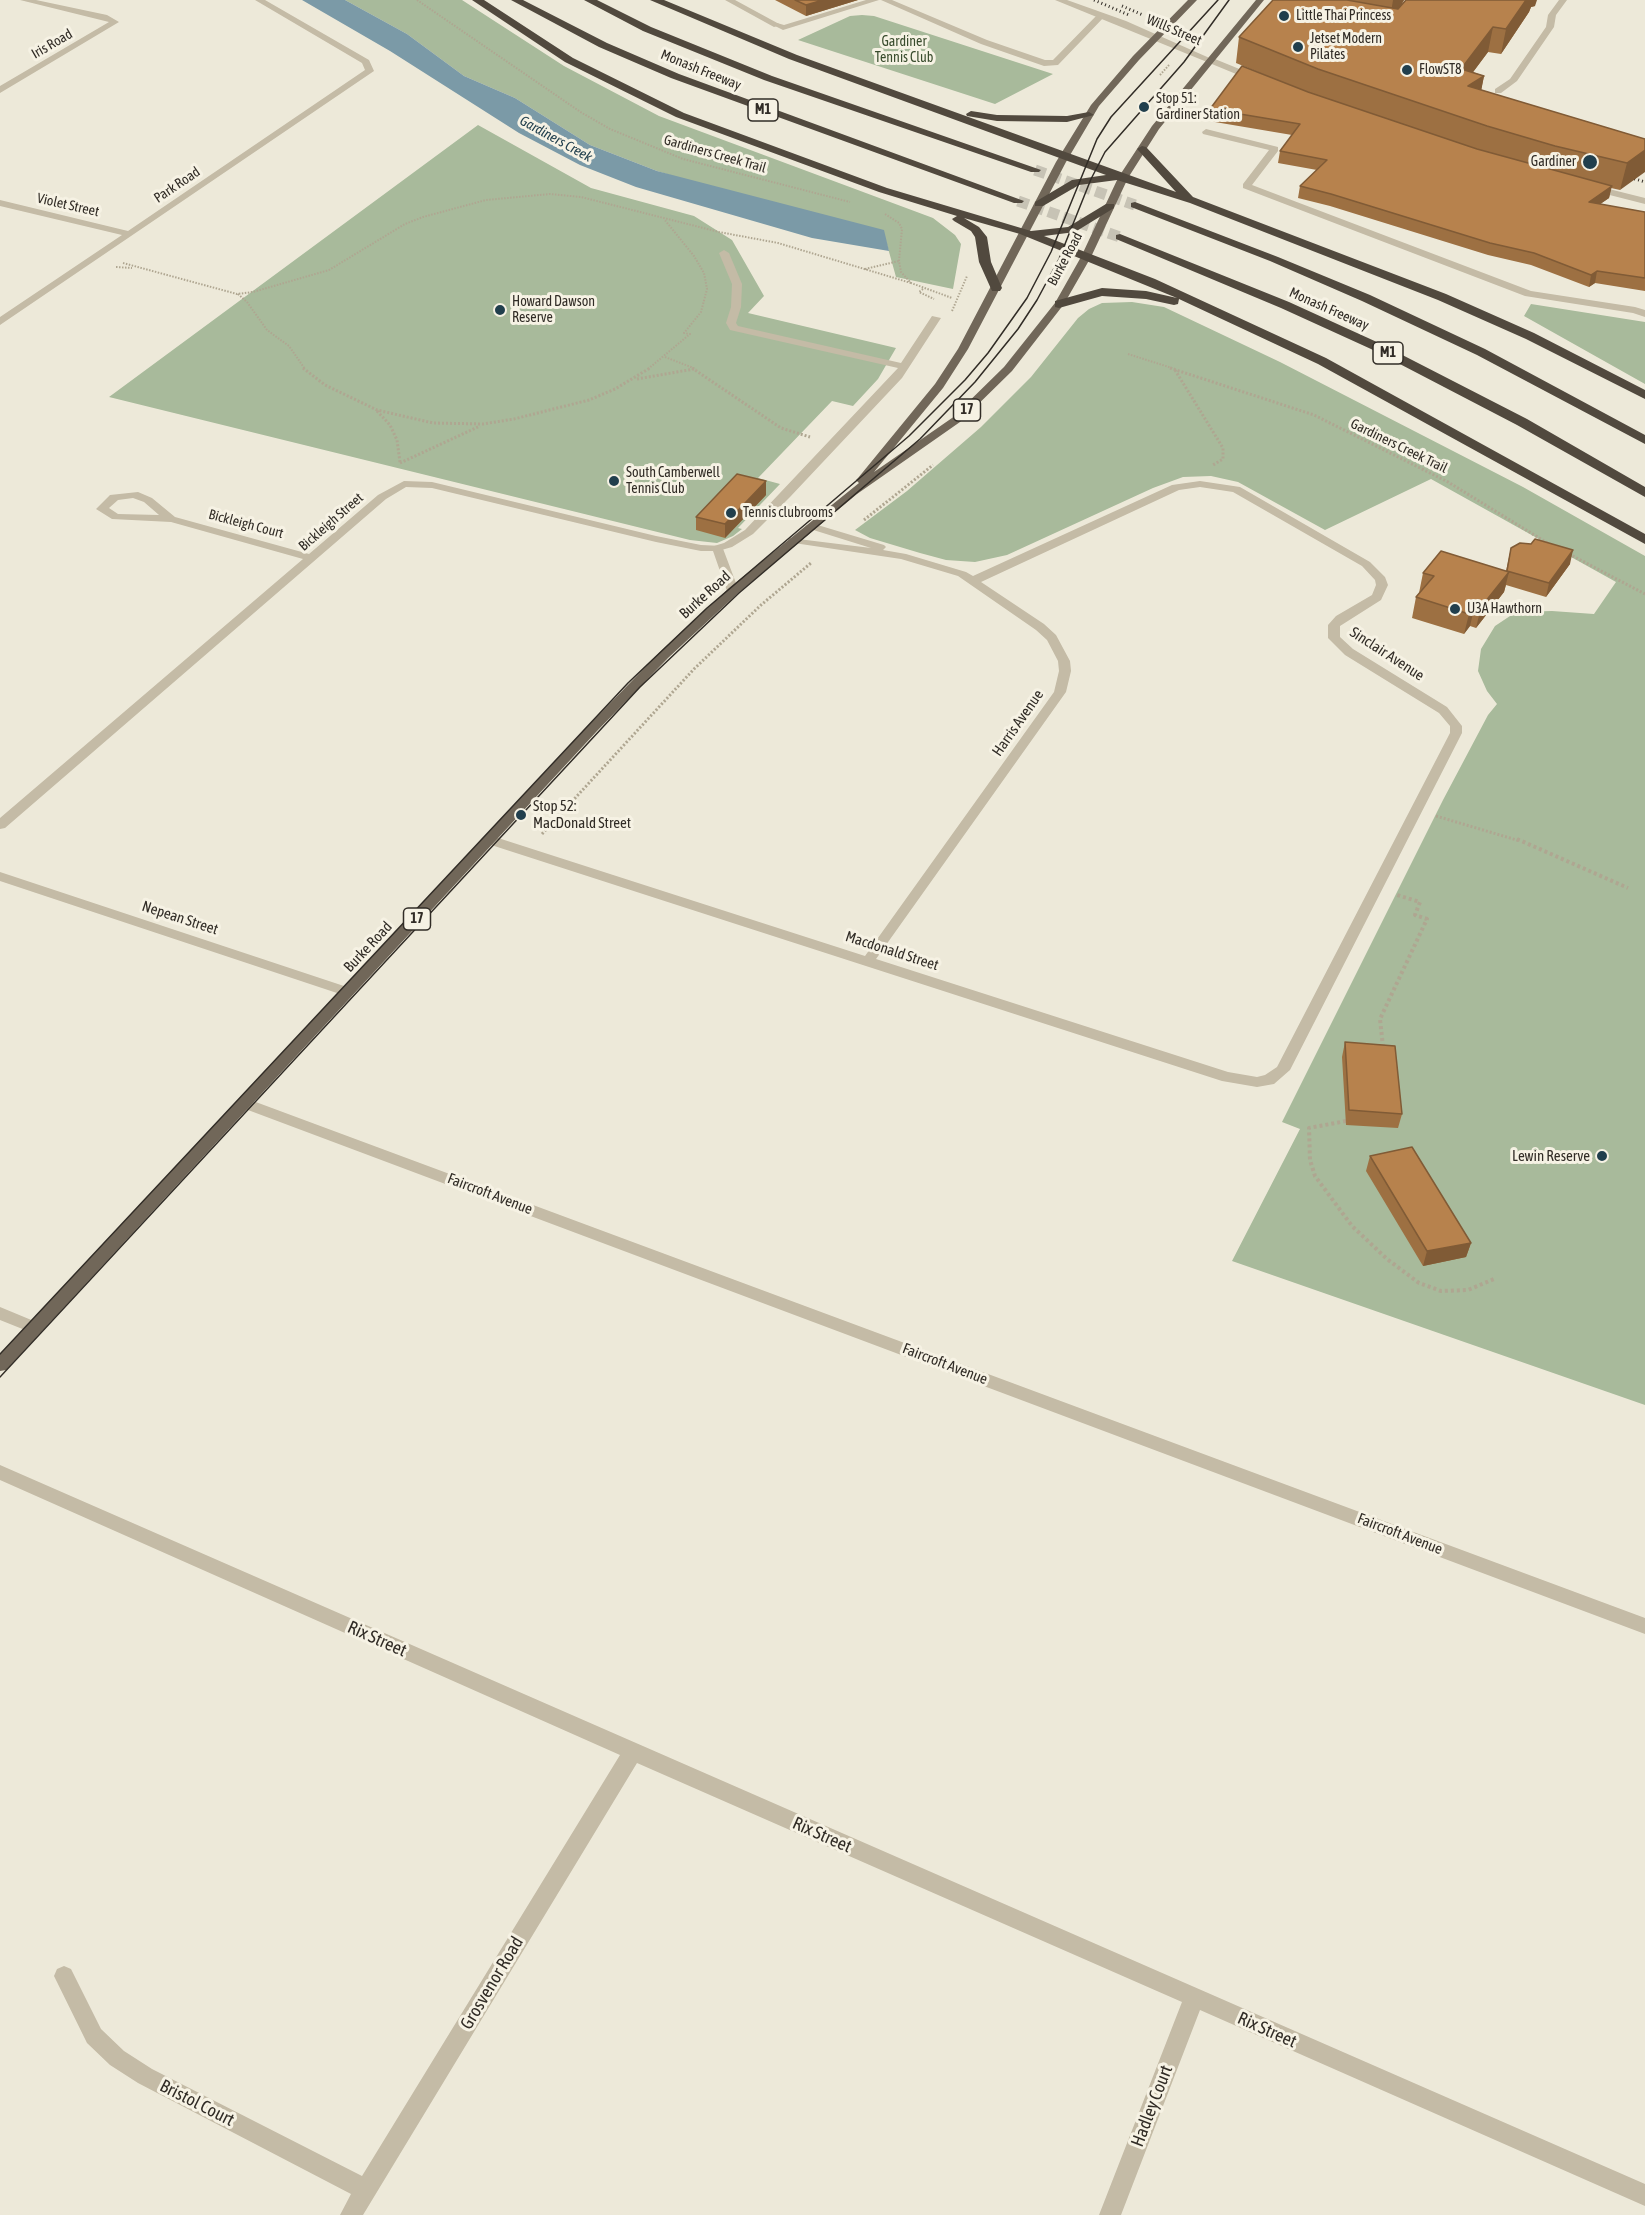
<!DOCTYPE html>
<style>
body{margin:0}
canvas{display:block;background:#ede9d9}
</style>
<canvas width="1645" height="2215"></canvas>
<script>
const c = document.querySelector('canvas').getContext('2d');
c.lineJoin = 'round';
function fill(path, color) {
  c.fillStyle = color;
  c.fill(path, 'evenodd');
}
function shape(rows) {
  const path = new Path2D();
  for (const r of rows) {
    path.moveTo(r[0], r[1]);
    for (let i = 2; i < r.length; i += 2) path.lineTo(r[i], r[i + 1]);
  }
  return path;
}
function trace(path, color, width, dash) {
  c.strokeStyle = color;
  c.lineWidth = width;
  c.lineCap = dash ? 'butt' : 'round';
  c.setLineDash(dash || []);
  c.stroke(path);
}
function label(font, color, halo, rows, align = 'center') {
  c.font = font + ' "Asap Condensed",sans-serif';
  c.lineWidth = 6;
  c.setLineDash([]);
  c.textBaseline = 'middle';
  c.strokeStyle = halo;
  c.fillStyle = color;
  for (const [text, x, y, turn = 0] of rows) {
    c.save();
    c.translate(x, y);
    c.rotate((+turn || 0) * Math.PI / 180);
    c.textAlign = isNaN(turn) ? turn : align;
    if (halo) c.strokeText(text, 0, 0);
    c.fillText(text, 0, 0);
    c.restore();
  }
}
fill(shape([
 [345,0,462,0,564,66,659,116,933,218,955,235,961,244,953,289,896,277,886,241,657,171,590,145,515,98,464,76,407,34],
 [862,15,874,16,1053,74,995,104,798,40,850,16],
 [478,125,591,188,694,216,732,240,764,296,748,313,896,348,878,379,853,406,832,401,758,478,780,484,738,528,742,529,733,536,717,543,690,540,109,397],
 [1132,302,1164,307,1280,362,1523,487,1645,556,1645,1405,1232,1261,1300,1129,1282,1122,1443,800,1488,715,1497,704,1487,691,1478,671,1481,649,1495,626,1516,612,1552,611,1594,614,1616,582,1431,479,1325,530,1238,482,1211,476,1183,477,1153,488,1007,555,975,562,946,560,920,553,870,538,855,530,907,491,981,427,1031,377,1078,318,1089,309,1102,303],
 [1531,304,1645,322,1645,384,1524,316]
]), '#a8ba9b');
fill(shape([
 [302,0,345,0,407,34,464,76,515,98,590,145,657,171,884,230,889,251,812,238,636,187,580,165,519,133,390,51]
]), '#7b9aa7');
trace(shape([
 [1035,170,1135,205],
 [1018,201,1120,237]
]), '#c7c3b5', 11, [11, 5]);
trace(shape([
 [417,0,582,113,610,129,683,159,850,202],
 [1160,75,1169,65],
 [885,214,899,223,902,229,899,261,901,272,911,283,952,298],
 [123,263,237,294,253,292,329,270,405,224,423,217,486,200,550,194,581,197,719,232,778,243,911,283],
 [116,267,132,268],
 [865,269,899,261],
 [923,289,919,292,934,299],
 [238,294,247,302,267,330,289,346,305,369],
 [952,311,967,276],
 [1128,354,1175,369],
 [665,357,696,369],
 [648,369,690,334,684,333,701,312,707,289,704,273,694,256,664,219]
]), '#afa691', 2, [1.5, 1.5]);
trace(shape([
 [303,368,325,385,377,410,433,423,483,424,514,419,589,400,615,389,650,368],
 [692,368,781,428,810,437],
 [1170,368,1314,415,1448,482,1549,544],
 [1175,370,1223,448,1223,459,1213,465],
 [637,379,694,369],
 [377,411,390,425,397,440,400,462],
 [400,463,480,426],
 [864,520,933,465],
 [1569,554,1645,594],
 [1436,816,1520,841],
 [542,834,694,669,761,605,811,563]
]), '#afa691', 3, [2, 2]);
trace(shape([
 [1517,839,1628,888],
 [1383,1047,1380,1019,1427,919,1415,915,1420,902,1397,895],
 [1346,1121,1309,1128,1310,1160,1315,1176,1352,1226,1387,1259,1419,1283,1441,1291,1468,1290,1494,1279]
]), '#afa691', 4, [3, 3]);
fill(shape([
 [866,0,879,0,783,30,773,25,777,23,784,25,866,0],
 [881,0,892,0,987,40,1045,60,1053,60,1099,13,1106,15,1058,65,1044,66,981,44,881,0],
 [1206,129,1278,147,1278,151,1252,185,1531,291,1635,307,1645,310,1645,317,1633,313,1525,296,1243,188,1243,184,1269,150,1203,134,1202,132,1206,129],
 [724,250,729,253,742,284,741,307,736,323,738,326,901,363,932,316,941,318,902,378,790,497,753,534,732,547,718,551,712,548,714,546,724,543,745,530,898,368,730,330,726,323,731,307,732,284,719,253,724,250]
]), '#c4bba6');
fill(shape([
 [20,0,36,0,107,15,119,22,0,93,0,86,109,22,20,0],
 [255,0,265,0,369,60,374,71,0,325,0,317,122,235,0,206,0,200,128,231,365,70,362,63,255,0],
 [725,0,735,0,781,25,774,27,725,0],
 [1559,0,1567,0,1556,15,1554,27,1517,81,1501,93,1495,93,1495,89,1510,79,1546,27,1548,15,1559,0],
 [1210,57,1259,77,1260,79,1253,81,1207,62,1206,60,1210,57],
 [1593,185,1645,198,1645,204,1590,190,1588,188,1593,185],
 [404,481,432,482,656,536,701,545,722,546,739,591,733,595,727,591,713,551,701,551,656,542,432,488,406,487,386,499,5,828,0,829,0,818,303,559,171,522,112,519,96,509,110,495,138,492,152,498,175,517,309,554,378,495,404,481],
 [133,498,144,502,159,515,118,514,109,508,118,500,133,498],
 [1200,481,1240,487,1370,562,1385,577,1388,585,1381,600,1340,626,1340,637,1353,649,1447,707,1462,726,1462,733,1290,1070,1274,1084,1257,1087,1222,1081,485,843,483,840,485,837,495,837,865,956,1054,692,1059,671,1058,661,1047,640,1036,630,958,576,901,559,794,543,788,540,790,538,871,548,807,528,805,526,811,523,884,545,886,547,883,550,906,554,966,572,973,576,1172,485,1200,481],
 [1200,487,1233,492,1362,566,1375,580,1376,585,1372,595,1336,616,1328,625,1328,638,1345,655,1439,713,1450,726,1450,733,1277,1067,1265,1075,1257,1077,1228,1072,876,959,1066,692,1071,671,1070,661,1056,635,1044,624,981,582,1179,490,1200,487],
 [0,872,353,989,355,992,348,997,343,995,0,881,0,872],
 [245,1098,1645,1618,1645,1634,240,1107,238,1103,240,1099,245,1098],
 [0,1307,41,1324,43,1328,41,1332,35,1334,0,1320,0,1307],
 [0,1465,1645,2184,1645,2206,1200,2010,1121,2215,1099,2215,1182,2002,637,1763,363,2215,340,2215,351,2194,138,2083,110,2065,87,2043,54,1976,57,1969,64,1966,71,1969,101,2029,124,2051,152,2069,362,2176,620,1755,0,1480,0,1465]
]), '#c4bba6');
fill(shape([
 [1055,0,1067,0,1126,21,1214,60,1207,62,1055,0]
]), '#c4bba6');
fill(shape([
 [1188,0,1197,0,1139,60,1099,106,1066,162,968,349,943,388,874,472,952,418,1004,367,1055,303,1081,257,1118,178,1152,126,1256,0,1264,0,1159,129,1128,178,1091,257,1064,304,1012,371,960,422,857,494,737,594,668,658,597,731,6,1370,0,1371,0,1354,589,725,660,652,729,588,859,483,856,480,858,478,935,384,958,349,1056,162,1091,105,1133,56,1188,0]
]), '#716759');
fill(shape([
 [472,0,484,0,573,58,684,113,887,188,1031,231,1068,227,1106,204,1114,204,1114,208,1075,232,1044,236,1155,279,1326,358,1645,534,1645,544,1318,364,1179,299,1178,304,1174,305,1146,299,1102,296,1059,308,1055,307,1055,301,1102,288,1146,291,1177,298,1020,234,964,218,979,227,987,237,991,262,1002,288,1000,291,992,291,979,262,975,237,971,231,954,221,952,219,957,216,879,192,676,117,565,62,472,0],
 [511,0,523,0,607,43,679,74,1024,201,1022,203,1014,203,671,78,599,47,511,0],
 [584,0,597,0,651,27,772,76,1041,170,1039,172,1031,172,764,80,643,31,584,0],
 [650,0,664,0,797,55,1176,192,1137,149,1142,146,1146,147,1193,197,1446,294,1534,333,1645,390,1645,399,1526,339,1438,300,1190,203,1117,180,1079,185,1043,206,1035,206,1035,202,1072,180,1106,175,789,59,650,0],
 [971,111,997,115,1067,116,1089,112,1094,115,1067,122,997,121,967,116,966,114,971,111],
 [1135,202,1278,257,1370,295,1485,349,1645,435,1645,444,1477,355,1362,301,1270,261,1131,207,1131,203,1135,202],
 [1120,234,1289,302,1379,343,1527,419,1645,487,1645,497,1517,425,1371,349,1281,308,1116,239,1116,235,1120,234]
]), '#51493e');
trace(shape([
 [0,1354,628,683,707,608,909,436,965,380,988,353,1027,298,1051,252,1097,139,1111,117,1218,0],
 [0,1377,640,687,739,593,920,439,975,382,1018,329,1037,300,1059,259,1091,179,1105,152,1184,62,1229,0]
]), '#312c26', 1.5);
trace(shape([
 [1094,0,1129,15],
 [1122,6,1143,15],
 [1619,174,1645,182]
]), '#312c26', 3, [1, 3]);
fill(shape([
 [775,0,858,0,806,16],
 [1273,0,1404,0,1402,4,1535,6,1531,7,1529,12,1501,54,1488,52,1473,72,1484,76,1481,90,1645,139,1620,190,1611,188,1609,198,1600,204,1645,212,1645,291,1595,283,1589,287,1531,265,1488,255,1330,206,1298,198,1300,186,1317,170,1278,163,1280,151,1292,135,1209,121,1210,109,1265,75,1236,63,1239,37],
 [766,495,725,538,696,530,696,517],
 [1511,548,1570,564,1546,597,1506,585,1504,592,1476,628,1470,626,1464,634,1412,618,1416,597,1419,593,1423,573,1506,571],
 [1345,1042,1402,1114,1398,1128,1346,1125,1342,1057],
 [1370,1156,1471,1243,1466,1257,1423,1266,1366,1171]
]), '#9d7042');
fill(shape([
 [823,0,858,0,806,16,806,5],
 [1393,0,1404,0,1402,3,1401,10,1389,25],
 [1524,0,1537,0,1535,6,1531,7,1529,12,1501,54,1506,29],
 [1493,27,1488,52,1456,95,1461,69],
 [1484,76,1479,102,1468,86],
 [1645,150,1645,172,1620,190,1627,163],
 [1612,186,1609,198,1586,214,1589,202],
 [1597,271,1595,283,1589,287,1591,275],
 [766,481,766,495,725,538,725,524],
 [1573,550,1570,564,1546,597,1549,583],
 [1509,572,1504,592,1476,628,1481,607],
 [1475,605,1470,626,1464,634,1469,614],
 [1471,1243,1466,1257,1423,1266,1427,1251]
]), '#805b36');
const building = shape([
 [795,0,823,0,806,5,795,0],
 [1273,0,1347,0,1398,9,1406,0,1526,0,1506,29,1493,27,1461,69,1484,76,1468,86,1645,139,1645,150,1627,163,1555,146,1487,126,1318,69,1239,37,1273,0],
 [1242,66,1308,92,1477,149,1612,186,1589,202,1645,212,1645,278,1597,271,1591,275,1534,253,1490,243,1331,194,1300,186,1327,160,1280,151,1300,124,1210,109,1242,66],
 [737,474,766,481,725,524,696,517,737,474],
 [1535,539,1573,550,1549,583,1507,571,1511,548,1520,543,1531,544,1535,539],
 [1441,551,1509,572,1481,607,1475,605,1469,614,1416,597,1434,576,1423,573,1441,551],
 [1345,1042,1395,1046,1402,1114,1349,1110,1345,1042],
 [1412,1147,1471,1243,1427,1251,1370,1156,1412,1147]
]);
fill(building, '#b7824d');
trace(building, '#805b36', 1.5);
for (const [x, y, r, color] of [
 [1284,16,6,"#213f4d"],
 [1298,47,6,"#213f4d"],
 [1407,70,6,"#213f4d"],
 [1144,107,6,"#213f4d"],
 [1590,162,8,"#213f4d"],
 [500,310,6,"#213f4d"],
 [614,481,6,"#213f4d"],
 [731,513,6,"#213f4d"],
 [1455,609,6,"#213f4d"],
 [521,815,6,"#213f4d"],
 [1602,1156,6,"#213f4d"]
]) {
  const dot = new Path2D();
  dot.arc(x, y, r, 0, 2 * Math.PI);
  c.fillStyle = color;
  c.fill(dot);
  trace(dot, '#f6f2e4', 2);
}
label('14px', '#312c26', '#f6f2e4', [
 ["Little Thai Princess",1296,16],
 ["Jetset Modern",1310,39],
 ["Pilates",1310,55],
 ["FlowST8",1419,70],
 ["Stop 51:",1156,99],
 ["Gardiner Station",1156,115],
 ["Gardiner",1576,162,"right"],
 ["Howard Dawson",512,302],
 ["Reserve",512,318],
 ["South Camberwell",626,473],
 ["Tennis Club",626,489],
 ["Tennis clubrooms",743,513],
 ["U3A Hawthorn",1467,609]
], 'left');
label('14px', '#312c26', '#f6f2e4', [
 ["Wills Street",1174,30,23],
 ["Iris Road",52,44,-30],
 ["Monash Freeway",701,70,22],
 ["Gardiners Creek Trail",715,154,16],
 ["Park Road",177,185,-34],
 ["Violet Street",68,205,13],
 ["Burke Road",1065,259,-62],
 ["Monash Freeway",1329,309,24],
 ["Gardiners Creek Trail",1399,446,26],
 ["Bickleigh Street",331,522,-41],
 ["Bickleigh Court",246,524,15]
]);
label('14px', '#394c2d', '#f6f2e4', [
 ["Gardiner",904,42],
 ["Tennis Club",904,58]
]);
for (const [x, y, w] of [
 [763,110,30],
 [1388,353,30],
 [967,410,27],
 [417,919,27]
]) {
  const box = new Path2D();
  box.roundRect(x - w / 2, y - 11, w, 22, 4.5);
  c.fillStyle = '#f6f2e4';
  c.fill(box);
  trace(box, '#312c26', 1.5);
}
label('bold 14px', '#312c26', null, [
 ["M1",763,110],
 ["M1",1388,353],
 ["17",967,410],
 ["17",417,919]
]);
label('italic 14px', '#213f4d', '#f6f2e4', [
 ["Gardiners Creek",556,139,29]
]);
label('15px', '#312c26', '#f6f2e4', [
 ["Burke Road",705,595,-42],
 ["Sinclair Avenue",1387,654,33],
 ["Harris Avenue",1018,723,-55],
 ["Nepean Street",180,918,18],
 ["Burke Road",368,947,-47],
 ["Macdonald Street",892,951,18],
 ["Faircroft Avenue",490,1194,21],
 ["Faircroft Avenue",945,1364,21],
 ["Faircroft Avenue",1400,1534,21]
]);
label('15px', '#312c26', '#f6f2e4', [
 ["Stop 52:",533,806],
 ["MacDonald Street",533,823],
 ["Lewin Reserve",1590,1156,"right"]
], 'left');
label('18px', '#312c26', '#f6f2e4', [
 ["Rix Street",377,1639,24],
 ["Rix Street",822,1835,24],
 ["Grosvenor Road",492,1983,-59],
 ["Rix Street",1267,2030,24],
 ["Bristol Court",197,2103,27],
 ["Hadley Court",1152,2106,-69]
]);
</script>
